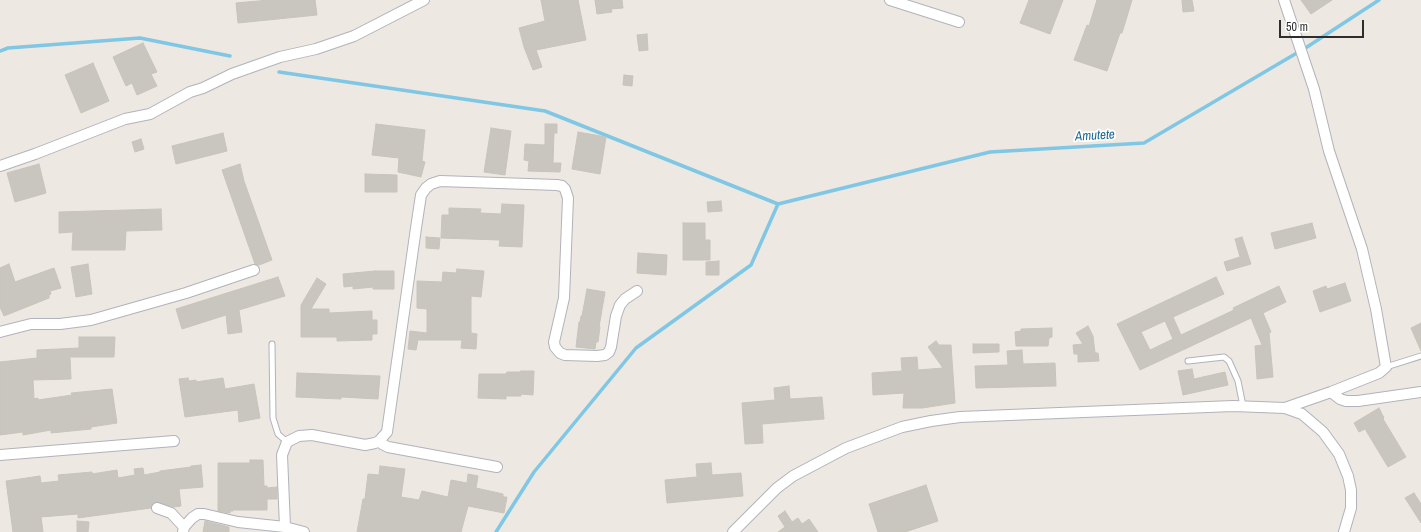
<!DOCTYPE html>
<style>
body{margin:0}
#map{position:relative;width:1421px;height:532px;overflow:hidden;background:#ede8e1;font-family:"Archivo Narrow",sans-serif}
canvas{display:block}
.scale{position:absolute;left:1279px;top:20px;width:85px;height:18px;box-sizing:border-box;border:2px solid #2d2d2d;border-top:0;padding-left:5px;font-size:12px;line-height:14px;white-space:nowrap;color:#2d2d2d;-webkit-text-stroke:3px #fff;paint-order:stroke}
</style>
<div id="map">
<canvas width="1421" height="532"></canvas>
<div class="scale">50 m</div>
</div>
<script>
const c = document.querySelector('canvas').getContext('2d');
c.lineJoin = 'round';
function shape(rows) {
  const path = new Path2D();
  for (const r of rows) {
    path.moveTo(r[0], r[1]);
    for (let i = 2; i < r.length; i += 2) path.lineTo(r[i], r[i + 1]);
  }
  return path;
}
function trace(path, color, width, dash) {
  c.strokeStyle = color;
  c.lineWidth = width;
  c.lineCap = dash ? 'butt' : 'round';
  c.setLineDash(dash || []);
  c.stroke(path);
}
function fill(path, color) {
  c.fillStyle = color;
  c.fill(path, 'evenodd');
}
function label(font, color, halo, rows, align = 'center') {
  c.font = font + ' "Archivo Narrow",sans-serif';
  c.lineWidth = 3.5;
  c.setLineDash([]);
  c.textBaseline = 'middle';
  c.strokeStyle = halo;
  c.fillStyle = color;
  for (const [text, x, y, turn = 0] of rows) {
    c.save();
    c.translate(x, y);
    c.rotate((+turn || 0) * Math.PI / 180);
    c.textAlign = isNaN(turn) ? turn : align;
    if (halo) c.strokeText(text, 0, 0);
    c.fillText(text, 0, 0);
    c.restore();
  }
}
trace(shape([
 [0,51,8,48,140,38,230,56],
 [279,72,545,111,778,204],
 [778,204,990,152,1144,143,1307,47,1379,0],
 [496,532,534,472,636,348,751,265,778,204]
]), '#7fc7e4', 3.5);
const building = shape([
 [269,0,315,0,317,15,238,23,236,3,269,0],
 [541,0,578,0,586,40,536,50,542,67,533,70,524,47,519,28,545,21,541,0],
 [595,0,622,0,623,8,611,9,612,12,597,14,595,0],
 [1029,0,1063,0,1050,34,1020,23,1029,0],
 [1097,0,1132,0,1122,33,1120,33,1107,71,1074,60,1087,25,1089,26,1097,0],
 [1182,0,1192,0,1194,11,1183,12,1182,0],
 [1301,0,1332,0,1311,14,1301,0],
 [647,34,648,50,639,51,637,35,647,34],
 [143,43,157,72,151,74,157,86,137,95,132,83,126,86,113,57,143,43],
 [93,63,109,101,81,113,65,75,93,63],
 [624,75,633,76,632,86,623,85,624,75],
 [376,124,425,130,422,161,425,162,421,177,398,172,399,158,372,155,376,124],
 [545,124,557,124,557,133,554,133,553,163,561,163,560,172,528,171,529,161,524,160,525,144,545,145,545,124],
 [491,128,511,131,505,175,484,172,491,128],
 [578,132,606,137,600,174,572,169,578,132],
 [223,133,227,151,176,164,172,146,223,133],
 [141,139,144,149,135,152,132,142,141,139],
 [39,164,46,193,15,202,7,173,39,164],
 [240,164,244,181,272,260,259,265,255,264,222,170,240,164],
 [365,174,397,175,397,192,365,192,365,174],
 [721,201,722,211,708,212,707,202,721,201],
 [502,204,524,205,522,247,499,246,500,240,441,238,442,215,449,215,449,208,481,209,480,213,501,214,502,204],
 [161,209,162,230,126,231,125,250,72,250,73,232,59,233,59,212,161,209],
 [683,223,705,223,705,240,710,240,710,260,683,260,683,223],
 [1312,223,1316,238,1275,249,1271,233,1312,223],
 [426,237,440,238,439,249,426,248,426,237],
 [1242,237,1251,264,1227,271,1224,262,1240,257,1235,239,1242,237],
 [638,253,667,255,666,275,637,273,638,253],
 [719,261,719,275,706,275,706,262,719,261],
 [9,264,15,282,54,268,61,288,50,291,51,294,49,295,49,298,4,316,0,307,0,268,9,264],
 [88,264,92,294,76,297,71,267,88,264],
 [457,269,484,271,481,297,471,296,471,333,477,334,476,349,461,348,462,340,418,340,416,350,408,349,410,331,427,333,427,309,417,308,417,281,442,282,443,272,456,273,457,269],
 [375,271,394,271,394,289,373,289,373,287,353,289,353,286,344,287,343,274,375,271],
 [278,277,285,296,239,310,242,332,228,334,226,315,182,329,176,309,278,277],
 [1216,277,1224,294,1173,317,1181,335,1234,310,1233,308,1279,286,1286,302,1263,313,1271,332,1269,333,1273,377,1257,379,1255,346,1262,345,1251,318,1140,370,1117,324,1216,277],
 [1165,321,1173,339,1150,350,1141,332,1165,321],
 [317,278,326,284,311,309,329,309,329,313,372,311,372,320,377,320,377,334,372,334,372,340,337,341,337,337,301,337,301,305,317,278],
 [1345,283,1351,301,1320,312,1313,291,1326,286,1327,289,1345,283],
 [587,289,605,292,599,327,600,327,598,342,596,342,595,349,576,347,579,322,580,322,581,316,582,316,587,289],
 [1421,323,1421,351,1411,328,1421,323],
 [1088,326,1093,336,1095,353,1098,353,1099,361,1078,362,1078,354,1074,354,1073,345,1083,344,1076,333,1088,326],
 [1052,328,1052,337,1049,338,1048,346,1016,346,1015,332,1021,331,1021,329,1052,328],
 [79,337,115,337,114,357,70,357,71,379,33,380,34,399,38,398,38,400,72,395,71,393,112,389,117,423,91,427,91,429,51,433,51,430,23,435,23,432,0,435,0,362,37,358,37,350,79,348,79,337],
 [936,341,939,345,951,345,955,403,922,408,903,408,904,393,873,395,872,373,902,371,901,358,917,357,918,370,943,368,928,347,936,341],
 [973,344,999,344,999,352,973,353,973,344],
 [1022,350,1023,364,1055,363,1056,386,976,388,975,366,1008,365,1007,351,1022,350],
 [1192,369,1194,379,1225,372,1228,385,1183,395,1178,371,1192,369],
 [521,371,534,371,533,395,521,394,521,396,506,396,506,399,478,398,479,374,506,374,507,372,521,372,521,371],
 [297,373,380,376,378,399,341,397,341,399,296,397,297,373],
 [188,378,189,381,196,380,196,382,223,378,225,389,254,384,260,418,239,422,238,410,185,417,179,379,188,378],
 [789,386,790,399,822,397,824,419,762,424,763,443,745,444,742,403,775,400,774,388,789,386],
 [1379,408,1384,418,1383,419,1406,457,1388,467,1365,429,1359,432,1354,423,1379,408],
 [250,460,263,460,264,486,267,486,267,488,277,487,277,499,267,499,267,510,233,510,233,511,230,511,230,513,218,511,218,463,250,463,250,460],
 [711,463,712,475,741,473,743,496,667,503,665,480,697,477,696,464,711,463],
 [201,465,203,487,179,489,181,506,174,507,156,502,153,503,151,508,78,518,78,514,41,517,43,532,13,532,6,481,40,476,41,483,59,481,58,475,92,472,92,474,117,470,118,478,135,475,134,469,143,468,144,475,160,472,160,471,191,467,191,466,201,465],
 [380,466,405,469,401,497,419,500,422,491,448,497,451,480,467,483,468,474,478,476,476,488,503,494,503,497,507,497,504,513,468,506,461,532,357,532,363,499,365,499,368,474,379,475,380,466],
 [926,485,938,521,905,532,878,532,869,504,926,485],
 [1414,493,1421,504,1421,523,1405,498,1414,493],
 [785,511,792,522,798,518,802,524,809,519,818,532,778,532,785,527,778,516,785,511],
 [77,521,89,522,88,532,77,532,77,521],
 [205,521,229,527,229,532,203,532,205,521]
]);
fill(building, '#c9c6bf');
trace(building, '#c8c4ba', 1);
const lane = shape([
 [272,344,273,418,278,434,287,442],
 [1188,361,1224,357,1229,361,1238,381,1243,406],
 [1386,367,1421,356]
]);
const street = shape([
 [890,0,959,22],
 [1284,0,1314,89,1329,151,1362,249,1376,309,1386,367,1379,373,1331,392,1285,408],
 [0,166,35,154,125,119,150,114,190,92,203,88,232,74,280,57,316,49,354,36,424,0],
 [0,332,31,324,60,324,91,320,186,293,254,270],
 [1331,392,1340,399,1346,401,1358,401,1421,392],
 [379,441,382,444,388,447,497,467],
 [0,455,174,441],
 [157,508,171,513,184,527],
 [285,527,282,455,287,442,299,436,312,435,365,445,375,443,379,441,387,432,416,228,421,195,426,188,431,184,440,181,557,185,562,186,565,189,568,198,564,298,554,342,555,347,560,353,565,355,597,356,605,355,609,352,611,347,616,316,620,305,625,299,637,291],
 [183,532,184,527,192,518,198,514,204,514,238,522,285,527,304,532],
 [733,532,777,488,793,476,846,448,902,427,931,421,960,417,1233,406,1285,408,1302,414,1323,432,1339,454,1348,476,1351,490,1351,508,1344,532]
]);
trace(lane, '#b1b3bc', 7);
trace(street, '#b1b3bc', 12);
trace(lane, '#fff', 5);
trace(street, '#fff', 10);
label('italic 13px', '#1b6793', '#fff', [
 ["Amutete",1095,136,-3]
]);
</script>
